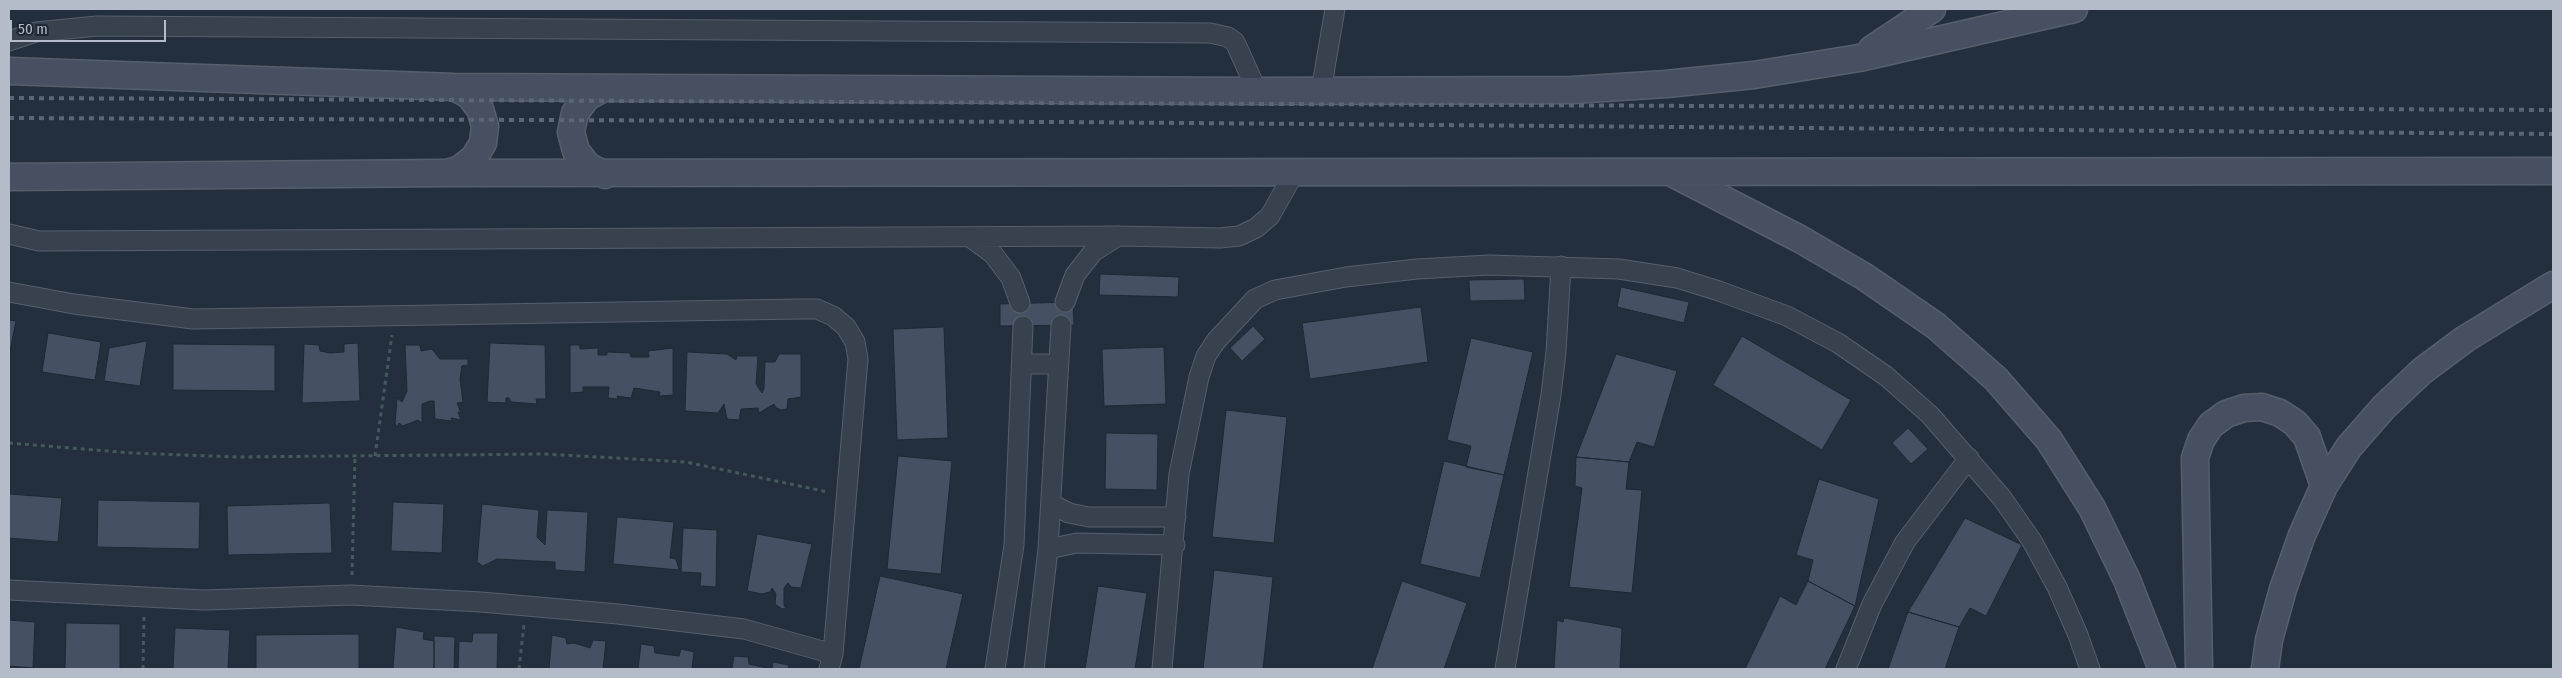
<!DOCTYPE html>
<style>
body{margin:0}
#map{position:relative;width:2562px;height:678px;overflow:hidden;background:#242f3e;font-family:"Fira Sans Condensed",sans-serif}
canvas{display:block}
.frame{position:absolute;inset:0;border:10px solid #b4bcc9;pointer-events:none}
.scale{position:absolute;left:10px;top:20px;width:156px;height:22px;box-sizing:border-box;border:2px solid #b4bcc9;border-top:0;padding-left:6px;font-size:15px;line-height:18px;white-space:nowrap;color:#b4bcc9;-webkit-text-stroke:4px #1d2633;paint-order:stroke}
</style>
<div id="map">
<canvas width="2562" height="678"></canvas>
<div class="frame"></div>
<div class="scale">50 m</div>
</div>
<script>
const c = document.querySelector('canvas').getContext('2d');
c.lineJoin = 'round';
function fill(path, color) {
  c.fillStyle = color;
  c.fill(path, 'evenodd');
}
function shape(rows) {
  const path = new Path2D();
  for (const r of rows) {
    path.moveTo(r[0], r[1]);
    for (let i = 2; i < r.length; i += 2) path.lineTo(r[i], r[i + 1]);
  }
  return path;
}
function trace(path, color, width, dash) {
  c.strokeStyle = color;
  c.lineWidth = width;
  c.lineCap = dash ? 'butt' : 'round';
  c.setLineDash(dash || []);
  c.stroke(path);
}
const building = shape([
 [1100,274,1179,277,1178,297,1099,295,1100,274],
 [1524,279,1525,300,1470,301,1469,280,1524,279],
 [1621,287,1689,302,1684,323,1617,307,1621,287],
 [1073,302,1074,325,1000,326,1000,304,1073,302],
 [1421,307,1428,362,1310,379,1302,323,1421,307],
 [9,320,16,321,9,356,9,320],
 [1253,326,1265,339,1242,361,1230,348,1253,326],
 [944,327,948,438,897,440,893,329,944,327],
 [48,333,101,342,95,380,42,372,48,333],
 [1742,336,1851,400,1822,450,1713,385,1742,336],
 [1471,338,1533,352,1504,475,1466,467,1471,446,1447,440,1471,338],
 [147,341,140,386,104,381,109,348,147,341],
 [358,343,360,401,302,403,304,344,319,345,320,351,330,353,344,352,344,344,358,343],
 [490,343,545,345,546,399,536,399,537,404,511,402,509,398,506,398,506,403,487,402,490,343],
 [173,344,275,345,275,391,173,390,173,344],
 [405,345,420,345,421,351,432,349,440,359,468,359,468,365,462,366,460,379,463,402,457,403,461,413,458,412,461,420,451,418,452,421,435,419,434,401,430,401,422,404,422,423,418,420,403,426,399,423,397,427,395,424,397,398,402,402,407,391,405,345],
 [570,345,580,345,580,349,598,348,598,355,607,355,607,352,630,353,631,357,649,357,648,351,673,348,673,395,659,396,660,392,634,388,631,398,617,396,618,399,608,398,609,387,583,387,583,392,570,393,570,345],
 [1164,347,1166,404,1104,406,1102,349,1164,347],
 [687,352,727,354,736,360,737,356,758,356,756,384,762,393,764,388,765,362,775,362,779,354,801,354,801,397,788,399,787,409,782,410,776,408,774,404,759,413,758,408,741,409,739,420,727,419,724,404,718,413,685,411,687,352],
 [1616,354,1677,371,1654,447,1637,442,1629,462,1576,457,1616,354],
 [1226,410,1287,417,1274,543,1212,537,1226,410],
 [1908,428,1928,449,1911,464,1892,443,1908,428],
 [1106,433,1158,434,1157,490,1105,489,1106,433],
 [898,456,952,461,941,574,887,569,898,456],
 [1576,457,1629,462,1626,489,1642,490,1632,593,1569,587,1582,488,1575,486,1576,457],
 [1444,461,1504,475,1480,578,1420,564,1444,461],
 [1819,479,1879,499,1855,606,1808,581,1813,560,1796,555,1819,479],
 [9,494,62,498,58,542,9,538,9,494],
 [98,500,200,502,199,549,97,547,98,500],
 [393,502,444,504,442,553,391,551,393,502],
 [330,503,332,553,228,555,227,506,330,503],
 [482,504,539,510,537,537,545,545,547,510,588,512,585,572,555,570,555,562,497,559,483,566,477,562,482,504],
 [617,517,674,522,670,558,676,559,679,570,613,564,617,517],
 [1965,518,2022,545,1986,616,1970,608,1959,627,1908,612,1965,518],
 [683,528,717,530,716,587,700,586,701,573,681,572,683,528],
 [757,534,812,544,801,588,791,587,788,583,784,588,784,606,788,607,782,609,775,604,776,594,772,588,770,592,762,594,747,591,757,534],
 [1214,570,1273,577,1263,669,1203,669,1214,570],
 [880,576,963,594,946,669,859,669,880,576],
 [1402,581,1467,603,1444,669,1372,669,1402,581],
 [1808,581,1855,606,1825,669,1745,669,1780,596,1796,605,1808,581],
 [1098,586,1147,593,1135,669,1085,669,1098,586],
 [1908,612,1959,627,1945,669,1888,669,1908,612],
 [1564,618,1622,628,1620,669,1554,669,1557,620,1563,622,1564,618],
 [9,620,35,622,33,668,9,666,9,620],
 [66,623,120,624,120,669,65,669,66,623],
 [396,627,424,632,423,639,434,641,434,669,393,669,396,627],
 [175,628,230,630,228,669,173,669,175,628],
 [473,633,498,633,497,669,458,669,459,641,472,642,473,633],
 [359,634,359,669,256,669,256,635,359,634],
 [552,635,566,638,567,644,574,643,590,648,593,640,606,641,603,669,549,669,552,635],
 [434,636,455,637,454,669,434,669,434,636],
 [641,644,654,646,655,653,679,656,681,649,694,652,692,669,638,669,641,644],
 [734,656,748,657,749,664,771,669,732,669,734,656],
 [773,662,789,665,788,669,772,669,773,662]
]);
fill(building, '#455162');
trace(building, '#1f2835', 1);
const street = shape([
 [9,41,36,32,97,26,1210,33,1228,37,1235,42,1257,91],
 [1321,91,1335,9],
 [9,234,39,241,1118,236,1220,238,1239,236,1256,228,1270,216,1294,173],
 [970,237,993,254,1011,278,1020,303],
 [9,292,74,304,193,319,800,309,817,309,833,316,846,327,855,342,858,359,833,654,829,669],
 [1065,302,1075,275,1093,252,1118,236],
 [1023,364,1059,364],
 [1051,504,1069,513,1089,517,1176,517],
 [1048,549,1077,543,1175,545],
 [9,590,204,600,351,595,481,602,618,614,744,629,833,654],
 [995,669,1014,545,1023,326],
 [1034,669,1048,549,1061,325],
 [1162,669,1179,474,1199,377,1206,356,1216,341,1255,299,1275,290,1346,277,1417,269,1489,265,1619,269,1677,278,1719,291,1787,316,1838,343,1886,376,1930,415,2002,498,2032,541,2057,587,2078,635,2090,669],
 [1505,669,1551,395,1556,352,1561,266],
 [1846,669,1872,604,1905,542,1969,458]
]);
const secondary = shape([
 [1872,49,1932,9],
 [9,71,454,87,1257,91,1573,90,1666,84,1754,75,1859,58,2074,9],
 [604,88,587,97,575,113,571,132,576,151,588,166,605,175],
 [447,173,460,169,474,158,483,143,485,126,480,109,469,95,454,87],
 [1674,174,1800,239,1865,277,1936,326,1996,379,2049,440,2092,508,2127,580,2162,669],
 [9,177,444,173,2553,171],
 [2199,669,2195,458,2201,440,2211,425,2226,414,2244,408,2262,407,2280,413,2295,423,2307,437,2324,486],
 [2265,669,2269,640,2283,589,2302,535,2324,486,2349,447,2384,407,2422,371,2465,339,2553,285]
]);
trace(street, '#565f6c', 21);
trace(secondary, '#565f6c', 29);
trace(shape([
 [9,443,132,453,237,457,545,454,686,462,828,492],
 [375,456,392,335],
 [352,575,355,456],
 [143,669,144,615],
 [519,669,524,625]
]), '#44595c', 3, [4, 4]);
trace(street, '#38414e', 19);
trace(secondary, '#465061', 26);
trace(shape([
 [9,98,2553,110],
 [9,118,1061,122,2553,134]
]), '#5a6575', 4, [5, 5]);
</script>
